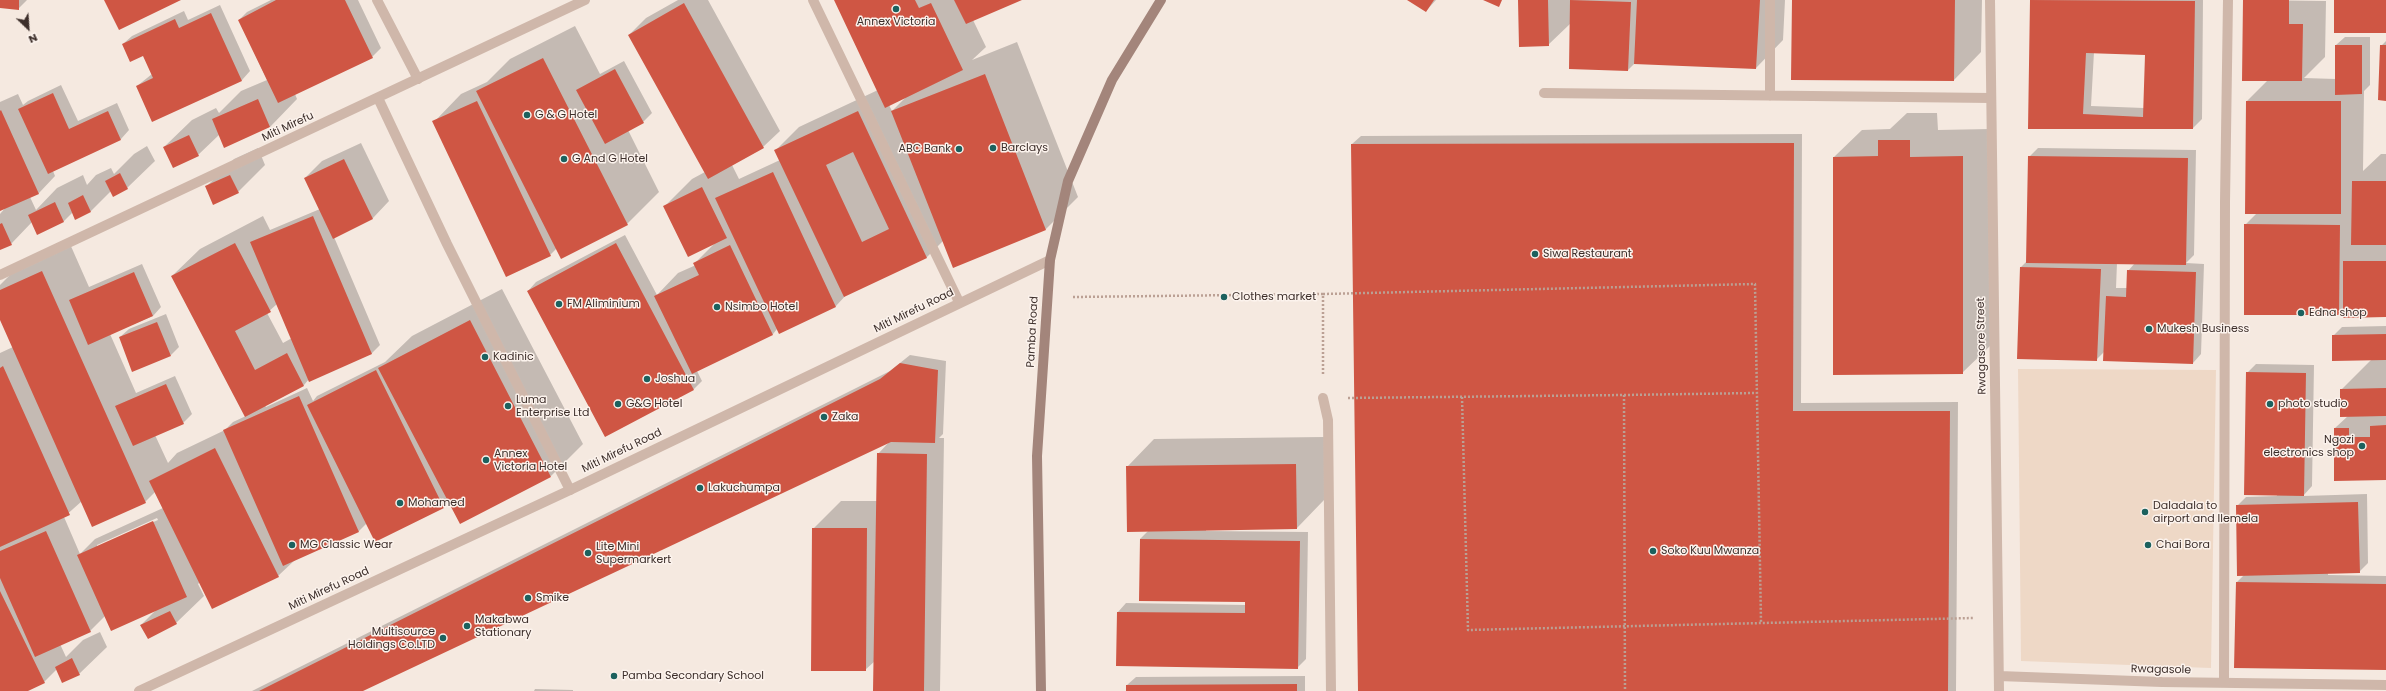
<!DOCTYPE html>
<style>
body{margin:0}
#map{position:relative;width:2386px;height:691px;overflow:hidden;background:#f5e9e0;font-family:Poppins,sans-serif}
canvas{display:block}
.north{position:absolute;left:8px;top:8px;width:40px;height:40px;-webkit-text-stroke:3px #fcf3ed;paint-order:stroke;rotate:155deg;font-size:11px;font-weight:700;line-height:16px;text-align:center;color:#3c2e2a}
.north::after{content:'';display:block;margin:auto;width:14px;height:18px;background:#3c2e2a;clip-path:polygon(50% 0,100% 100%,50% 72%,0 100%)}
</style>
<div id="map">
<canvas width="2386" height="691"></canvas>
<div class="north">N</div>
</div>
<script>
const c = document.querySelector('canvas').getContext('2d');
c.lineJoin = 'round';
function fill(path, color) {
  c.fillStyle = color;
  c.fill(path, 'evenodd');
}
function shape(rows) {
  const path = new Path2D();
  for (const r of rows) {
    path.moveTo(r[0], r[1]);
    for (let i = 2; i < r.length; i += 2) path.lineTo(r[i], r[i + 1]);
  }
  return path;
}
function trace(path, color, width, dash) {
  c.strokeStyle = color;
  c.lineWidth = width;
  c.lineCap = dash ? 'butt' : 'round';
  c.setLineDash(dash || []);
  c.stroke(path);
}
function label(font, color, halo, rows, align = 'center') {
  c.font = font + ' Poppins,sans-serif';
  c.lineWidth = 3;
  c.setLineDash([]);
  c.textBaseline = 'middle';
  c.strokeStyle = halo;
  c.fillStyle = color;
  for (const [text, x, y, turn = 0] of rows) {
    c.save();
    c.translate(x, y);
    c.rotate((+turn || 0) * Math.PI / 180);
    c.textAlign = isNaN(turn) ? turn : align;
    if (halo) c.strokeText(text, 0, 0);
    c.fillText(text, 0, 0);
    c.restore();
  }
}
fill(shape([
 [2018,369,2216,370,2211,668,2021,661]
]), '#eed8c6');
fill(shape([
 [0,0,27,0,18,9,0,7],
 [271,0,358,0,381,48,372,57,295,94,297,99,270,127,220,134,198,155,164,147,192,120,216,108,219,113,241,91,267,80,239,20,247,12],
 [678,0,708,0,780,131,763,147,732,165,739,179,780,160,776,150,799,127,878,90,835,0,1019,0,973,20,986,47,972,60,1017,42,1078,197,1046,229,943,241,927,257,847,294,836,306,779,333,777,329,773,334,697,371,702,381,694,389,605,436,528,291,536,282,625,235,657,295,678,273,696,265,695,263,715,243,665,206,692,179,705,172,629,35,646,18],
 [907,96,892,111,889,105],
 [1409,0,1436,0,1426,11],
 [1519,0,1785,0,1783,40,1756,68,1635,63,1628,70,1570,68,1571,23,1548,45],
 [1793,0,1982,0,1981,52,1954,80],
 [2032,0,2203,0,2202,119,2193,128,2029,128],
 [2094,52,2146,54,2144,108,2091,106],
 [2244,0,2326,1,2325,57,2304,78,2336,79,2336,45,2345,37,2370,37,2370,85,2364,91,2363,171,2381,154,2386,154,2386,316,2344,308,2339,314,2245,225,2257,213,2247,101,2268,80],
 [220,5,250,71,242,80,152,121,137,86,152,74,144,55,123,44,132,36,184,11,188,20],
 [575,26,600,74,624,61,652,113,643,122,628,130,659,192,627,224,557,248,550,255,434,122,461,94,487,82,510,59],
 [2386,41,2386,100,2381,46],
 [61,85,78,121,117,103,129,130,121,139,53,171,55,176,39,193,30,197,36,210,57,188,83,175,87,185,96,175,111,168,114,174,134,154,147,146,155,161,127,188,111,191,91,211,76,218,73,212,64,221,32,222,11,244,0,249,0,214,6,207,0,210,0,102,18,94,23,105,28,101],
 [1907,113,1937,113,1938,130,1990,129,1990,346,1962,373,1834,157,1862,130,1890,129],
 [1802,134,1801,403,1958,402,1956,691,1360,691,1352,144,1361,136],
 [361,143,389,201,373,218,334,237,380,345,371,354,309,379,304,385,265,405,266,407,307,388,313,401,317,396,385,362,412,336,502,289,583,444,551,476,449,501,443,507,376,540,367,523,359,531,296,559,278,576,200,582,198,584,204,596,176,623,141,625,156,610,105,616,90,631,60,644,66,657,83,640,100,632,107,647,79,674,57,669,44,682,26,691,0,691,0,353,13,347,0,318,0,285,17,268,70,244,89,287,142,264,161,307,153,316,110,334,136,393,175,376,192,414,183,423,155,435,168,463,177,453,225,430,233,422,246,416,172,276,200,249,263,216,270,230,320,209,305,178,322,161],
 [277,304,292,338,283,343,267,313],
 [155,492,163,508,95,539,80,554,64,517,82,501,145,502],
 [157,518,158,520,97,547,97,545],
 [258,148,265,165,238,192,207,186,234,159],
 [2038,148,2196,150,2194,255,2186,263,2204,264,2201,354,2193,363,2104,352,2096,360,2021,267,2027,261,2029,157],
 [2117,263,2135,263,2128,271,2127,288,2116,288],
 [166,314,179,347,171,355,120,337,129,329],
 [2386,326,2386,479,2335,428,2348,416,2341,390,2372,359,2333,336,2342,327],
 [910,355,946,361,943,434,939,438,944,438,940,691,874,691,875,661,865,670,813,529,841,501,877,501,878,454,890,441,361,691,252,691,890,371],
 [2256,364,2314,365,2312,486,2303,496,2367,494,2368,563,2359,572,2328,573,2328,575,2386,576,2386,669,2237,582,2244,575,2237,506,2246,497,2277,496,2247,373],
 [1324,437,1324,500,1297,528,1206,530,1206,531,1308,532,1306,659,1297,668,1118,612,1126,603,1246,605,1246,601,1140,539,1149,530,1127,467,1154,439],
 [1305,676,1305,691,1127,691,1127,685,1136,677],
 [535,689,573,690,573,691,534,691]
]), '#0003');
fill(shape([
 [0,0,19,0,19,10,0,8],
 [104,0,181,0,119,30],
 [276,0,345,0,373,58,278,103,238,20],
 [834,0,915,0,919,8,931,3,963,70,885,108],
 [954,0,1022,0,966,24],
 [1407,0,1434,0,1426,12],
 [1483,0,1502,0,1499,7],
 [1518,0,1548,0,1549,46,1519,47],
 [1570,0,1631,2,1628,71,1569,69],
 [1637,0,1760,0,1756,69,1634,64],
 [1792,0,1955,0,1954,81,1791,80],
 [2030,0,2195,1,2193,129,2028,129],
 [2086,53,2145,55,2143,117,2083,114],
 [2243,0,2289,0,2289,24,2303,24,2302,81,2242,81],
 [2334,0,2386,0,2386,33,2334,33],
 [684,3,764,148,708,179,628,35],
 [211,13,242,81,152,122,136,86,153,78,143,56,130,62,122,44,175,19,179,28],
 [2335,45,2362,45,2362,94,2335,95],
 [2380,45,2386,45,2386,101,2378,100],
 [543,58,628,225,561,259,476,91],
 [615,69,644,123,605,144,576,90],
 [985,74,1046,230,953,268,891,111],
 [53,93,69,129,108,111,121,140,48,174,18,109],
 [258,99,270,127,224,148,212,119],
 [477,101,551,256,506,277,432,121],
 [2246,101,2341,101,2341,214,2245,214],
 [1,110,39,194,0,211,0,111],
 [858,111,927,258,844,297,774,150],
 [853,152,889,229,862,242,826,165],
 [189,135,199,156,173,168,163,147],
 [1878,140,1910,140,1910,157,1963,156,1963,374,1833,375,1833,157,1878,156],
 [1794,143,1793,411,1950,411,1948,691,1358,691,1351,144],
 [2028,156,2188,158,2186,265,2026,263],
 [344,159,373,219,333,239,304,178],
 [773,172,836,307,779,334,715,198],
 [120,173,128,189,113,197,105,181],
 [230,175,239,193,213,205,205,186],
 [2352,181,2386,181,2386,245,2351,245],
 [702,187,727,238,688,257,663,206],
 [83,195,91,212,75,220,68,203],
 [55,202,64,222,37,235,28,215],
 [313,216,372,354,309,382,250,242],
 [2,223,12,245,0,250,0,224],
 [2244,224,2340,225,2339,315,2244,315],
 [235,243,271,312,235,331,255,370,287,353,304,386,245,417,171,276],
 [616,243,694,390,605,437,527,291],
 [730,245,773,335,692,374,654,296,699,275,693,263],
 [2343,261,2386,261,2386,317,2343,318],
 [2020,267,2101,269,2097,361,2017,359],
 [2127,270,2196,272,2193,364,2103,361,2106,296,2126,297],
 [42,271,146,503,92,527,0,320,0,290],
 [134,272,153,316,88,345,69,300],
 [470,320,551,477,460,524,378,368],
 [157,322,171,356,132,372,119,337],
 [2386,334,2386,360,2332,361,2332,335],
 [900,363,938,370,935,443,891,442,363,691,259,691,880,379],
 [3,366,70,515,0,547,0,368],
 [376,370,444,508,375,542,307,405],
 [2246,372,2306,373,2304,496,2244,495],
 [166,384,184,424,133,446,115,406],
 [2386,388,2386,416,2340,417,2340,389],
 [299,396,359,532,283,566,223,430],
 [2386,425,2386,480,2334,481,2334,428,2349,428,2349,437,2370,437,2370,426],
 [215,448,279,577,212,609,149,481],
 [877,453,927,454,924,691,873,691],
 [1296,464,1297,529,1127,532,1126,466],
 [2358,502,2360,573,2237,576,2236,505],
 [153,521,187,597,111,631,77,555],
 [812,528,867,528,866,671,811,671],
 [46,531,91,632,35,657,0,578,0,551],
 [1140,539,1300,541,1298,669,1116,666,1117,612,1245,613,1245,602,1139,601],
 [2236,582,2386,584,2386,670,2234,668],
 [0,591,45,683,28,691,0,691],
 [170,611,177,624,148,639,140,625],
 [72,658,80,675,62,683,55,667],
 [1297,684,1297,691,1126,691,1126,685]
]), '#cf5644');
trace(shape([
 [1323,294,1755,284,1761,622],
 [1073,297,1323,294,1323,374],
 [1624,395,1756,393],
 [1462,397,1468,630,1974,618],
 [1348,398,1624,395,1625,691]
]), '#bba094', 2.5, [2, 2]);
trace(shape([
 [377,0,418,79],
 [1544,93,1991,98],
 [1770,96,1770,0],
 [1323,398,1328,420,1331,691]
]), '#cfb7aa', 10);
trace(shape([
 [813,0,959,302],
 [1990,0,1999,691],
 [378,98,447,244,570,490],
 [0,275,585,0],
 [1999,676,2162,682,2386,685],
 [2224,683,2225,202,2228,0]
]), '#cfb7aa', 10);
trace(shape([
 [139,691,570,490,1050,260]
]), '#cfb7aa', 10);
trace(shape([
 [1041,691,1037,456,1050,260,1068,181,1112,80,1161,0]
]), '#a3857b', 10);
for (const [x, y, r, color] of [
 [896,9,4,"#1c615e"],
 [527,115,4,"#1c615e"],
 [993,148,4,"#1c615e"],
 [959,149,4,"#1c615e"],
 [564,159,4,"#1c615e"],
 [1535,254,4,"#1c615e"],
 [1224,297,4,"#1c615e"],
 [559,304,4,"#1c615e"],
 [717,307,4,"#1c615e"],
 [2301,313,4,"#1c615e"],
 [2149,329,4,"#1c615e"],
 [485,357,4,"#1c615e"],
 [647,379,4,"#1c615e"],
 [618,404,4,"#1c615e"],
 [2270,404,4,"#1c615e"],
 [508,406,4,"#1c615e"],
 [824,417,4,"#1c615e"],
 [2362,446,4,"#1c615e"],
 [486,460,4,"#1c615e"],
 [700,488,4,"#1c615e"],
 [400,503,4,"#1c615e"],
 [2145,512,4,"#1c615e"],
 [292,545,4,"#1c615e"],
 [2148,545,4,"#1c615e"],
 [1653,551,4,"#1c615e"],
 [588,553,4,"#1c615e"],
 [528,598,4,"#1c615e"],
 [467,626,4,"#1c615e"],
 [443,638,4,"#1c615e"],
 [614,676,4,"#1c615e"]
]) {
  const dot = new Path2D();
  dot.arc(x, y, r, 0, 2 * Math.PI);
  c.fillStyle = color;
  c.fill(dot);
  trace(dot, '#fcf3ed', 1.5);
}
label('11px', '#3c2e2a', '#fcf3ed', [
 ["Annex Victoria",896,22,"center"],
 ["G & G Hotel",535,115],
 ["Barclays",1001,148],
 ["ABC Bank",951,149,"right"],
 ["G And G Hotel",572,159],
 ["Siwa Restaurant",1543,254],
 ["Clothes market",1232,297],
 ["FM Aliminium",567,304],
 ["Nsimbo Hotel",725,307],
 ["Edna shop",2309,313],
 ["Mukesh Business",2157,329],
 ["Kadinic",493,357],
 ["Joshua",655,379],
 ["Luma",516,400],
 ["Enterprise Ltd",516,413],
 ["G&G Hotel",626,404],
 ["photo studio",2278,404],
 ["Zaka",832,417],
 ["Ngozi",2354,440,"right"],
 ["electronics shop",2354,453,"right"],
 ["Annex",494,454],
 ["Victoria Hotel",494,467],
 ["Lakuchumpa",708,488],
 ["Mohamed",408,503],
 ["Daladala to",2153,506],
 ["airport and IIemela",2153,519],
 ["MG Classic Wear",300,545],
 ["Chai Bora",2156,545],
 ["Lite Mini",596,547],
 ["Supermarkert",596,560],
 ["Soko Kuu Mwanza",1661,551],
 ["Smike",536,598],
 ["Makabwa",475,620],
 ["Stationary",475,633],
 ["Multisource",435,632,"right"],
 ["Holdings Co.LTD",435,645,"right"],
 ["Pamba Secondary School",622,676]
], 'left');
label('11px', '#3c2e2a', '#fcf3ed', [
 ["Miti Mirefu",288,127,-25],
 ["Miti Mirefu Road",914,311,-26],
 ["Pamba Road",1033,332,-87],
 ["Rwagasore Street",1982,346,-91],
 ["Miti Mirefu Road",622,451,-26],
 ["Miti Mirefu Road",329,589,-25],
 ["Rwagasole",2161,670,1]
]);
</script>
